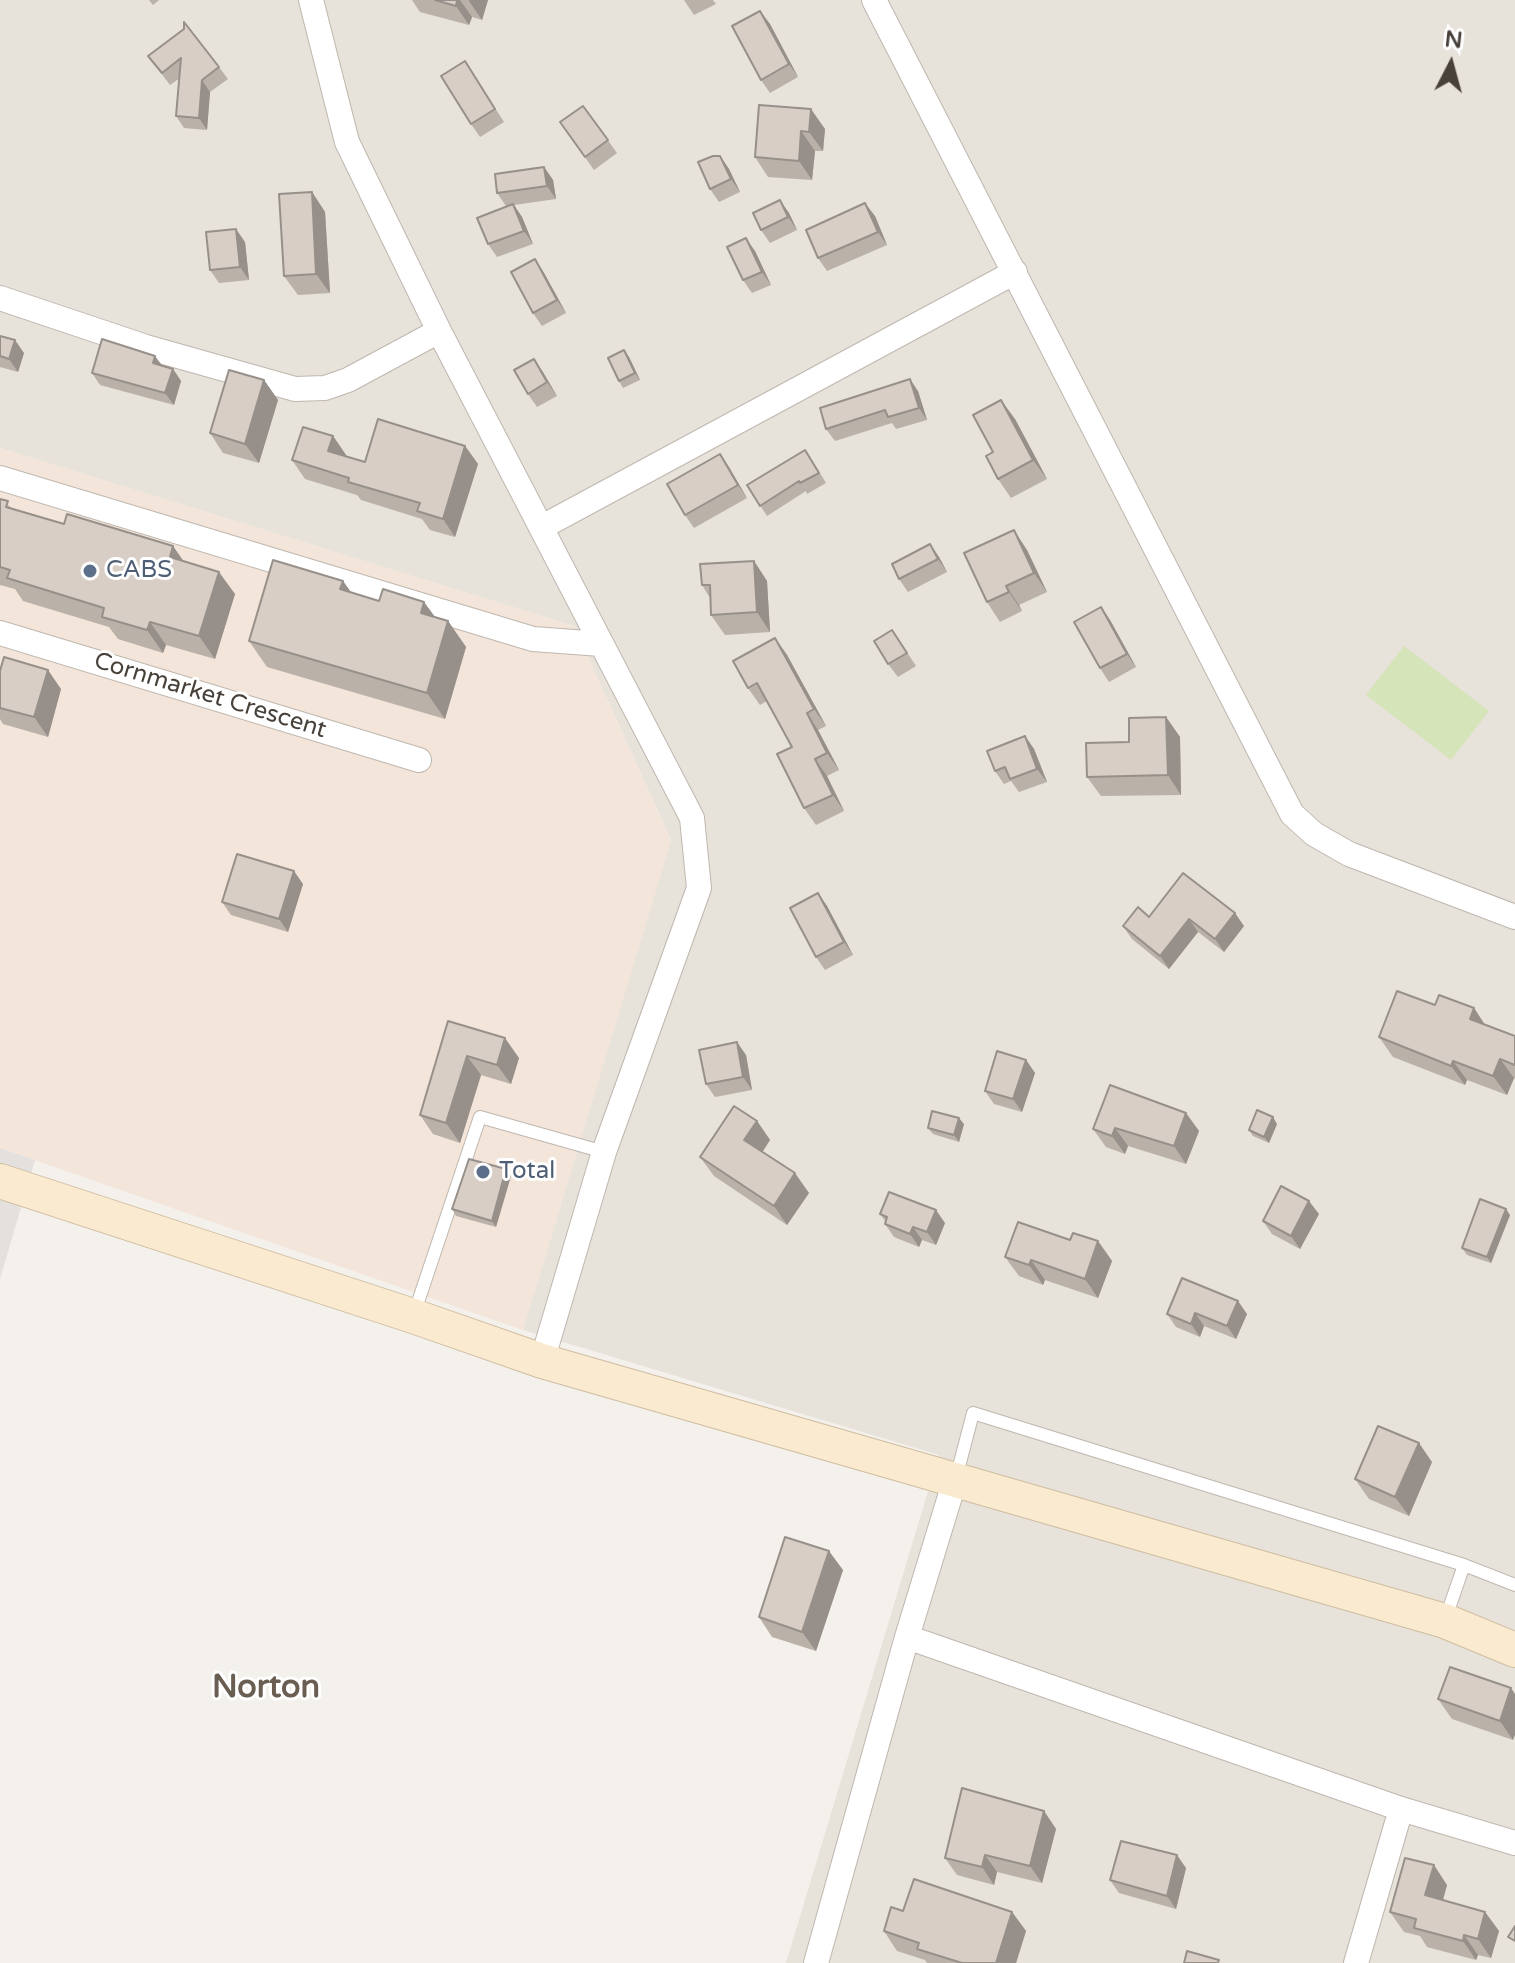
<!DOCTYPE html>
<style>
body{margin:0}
#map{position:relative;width:1515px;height:1963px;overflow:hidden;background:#f4f0ec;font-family:"Varela Round",sans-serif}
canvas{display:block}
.north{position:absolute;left:1411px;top:24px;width:80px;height:80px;-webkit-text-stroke:6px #fff;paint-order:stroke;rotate:6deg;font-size:22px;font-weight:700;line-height:32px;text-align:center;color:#48413a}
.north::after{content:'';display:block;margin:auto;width:28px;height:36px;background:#48413a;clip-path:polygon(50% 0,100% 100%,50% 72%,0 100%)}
</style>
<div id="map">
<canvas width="1515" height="1963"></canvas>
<div class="north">N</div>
</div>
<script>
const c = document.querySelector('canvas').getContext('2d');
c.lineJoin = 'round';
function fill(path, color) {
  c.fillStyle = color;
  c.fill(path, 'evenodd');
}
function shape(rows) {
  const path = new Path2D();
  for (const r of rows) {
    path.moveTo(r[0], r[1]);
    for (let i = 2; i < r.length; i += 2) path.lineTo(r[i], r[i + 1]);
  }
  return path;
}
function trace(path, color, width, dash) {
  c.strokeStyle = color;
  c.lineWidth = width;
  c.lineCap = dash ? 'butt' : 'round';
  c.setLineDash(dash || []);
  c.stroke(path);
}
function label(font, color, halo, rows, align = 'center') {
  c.font = font + ' "Varela Round",sans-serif';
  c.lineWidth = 6;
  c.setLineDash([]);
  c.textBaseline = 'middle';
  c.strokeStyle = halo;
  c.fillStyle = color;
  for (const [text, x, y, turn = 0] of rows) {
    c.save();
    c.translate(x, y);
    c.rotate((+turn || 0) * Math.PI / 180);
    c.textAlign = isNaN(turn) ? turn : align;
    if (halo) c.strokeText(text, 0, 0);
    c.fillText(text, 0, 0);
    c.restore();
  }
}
fill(shape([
 [0,0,1515,0,1515,1963,786,1963,939,1455,523,1330,671,840,574,626,0,448]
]), '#e7e2da');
fill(shape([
 [0,448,574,626,671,841,523,1330,0,1148]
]), '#f3e5d9');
fill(shape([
 [0,1148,35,1160,0,1279]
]), '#e4e0dd');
fill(shape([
 [1404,646,1489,711,1451,760,1366,695]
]), '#d6e4b9');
const lane = shape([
 [414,1314,480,1117,604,1152],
 [956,1478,973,1413,1464,1565],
 [1446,1617,1464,1565,1515,1585]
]);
const street = shape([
 [311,0,347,142,439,331,692,818,699,888,604,1152,542,1361],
 [874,0,1292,814,1314,834,1349,854,1515,917],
 [0,298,146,347,295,389,325,388,348,380,439,331],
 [0,478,533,639,601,644],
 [542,527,1015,272],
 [0,633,419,760],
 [907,1637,1401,1809,1515,1843],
 [816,1963,907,1637,955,1480],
 [1356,1963,1401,1809]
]);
const secondary = shape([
 [0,1181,413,1316,542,1361,1445,1621,1515,1650]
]);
trace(lane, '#bfb7af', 14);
trace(street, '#bfb7af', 26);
trace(secondary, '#cfbda0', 36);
trace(lane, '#fff', 12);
trace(street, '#fff', 24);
trace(secondary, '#faead0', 34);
fill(shape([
 [149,0,159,0,153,5],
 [412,0,488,0,482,20,472,17,469,25,420,12],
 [684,0,713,0,716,4,694,15],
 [760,11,770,24,798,77,770,93,761,80],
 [184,29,219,67,228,79,210,92,207,130,184,128,176,116,180,78,170,85,148,56],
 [465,61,504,122,480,137,471,124],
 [759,105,825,129,823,151,815,151,812,180,768,177,755,157],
 [583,106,617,153,594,170,560,122],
 [720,156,729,169,740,192,719,202,710,189],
 [544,167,553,180,556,199,514,205,522,217,533,244,497,257,488,244,511,205,506,206,497,193],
 [312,192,325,212,330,293,298,295,284,276],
 [789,213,797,230,770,243,761,230],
 [875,216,887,245,827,271,818,258],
 [245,242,249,280,219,283,210,270],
 [755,251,771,285,752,293,743,280],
 [535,259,544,273,566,313,542,326,533,313],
 [0,336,24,353,18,372,0,367],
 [629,357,640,380,623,388,619,381],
 [534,359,557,396,537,407,528,394],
 [173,369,181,381,174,405,100,385,92,373],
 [264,380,278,400,259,463,223,453,210,433],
 [918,391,927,420,896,429,892,423,835,441,826,429],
 [1015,419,1047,479,1011,498,998,479,993,452],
 [333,436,346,455,345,456,365,462,465,446,478,464,455,537,430,530,422,519,361,500,357,495,305,479,292,460],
 [720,454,747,498,694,528,685,515],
 [812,460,826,483,807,494,806,491,767,516,747,485],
 [0,499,14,510,183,561,235,594,215,659,166,645,163,653,118,639,109,627,23,601,15,589,0,585],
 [930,544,939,557,947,572,908,592,899,579],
 [1027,550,1047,592,1019,605,1022,611,1000,622,987,602],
 [754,561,767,581,770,632,725,635,711,615,710,598,702,585],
 [343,581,351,593,379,601,424,602,435,617,448,621,466,647,445,719,267,667,249,641],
 [1101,607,1110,620,1136,667,1109,682,1100,668],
 [775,638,787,655,826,726,818,730,839,770,827,776,844,811,816,825,804,808,792,747,767,701,760,705,748,688],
 [901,643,916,666,898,677,888,664],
 [0,671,61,689,48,737,3,724,0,719],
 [1166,717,1180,737,1181,795,1101,796,1087,777,1129,742],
 [1025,736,1034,749,1047,782,1019,792,1011,781,1004,784,995,771],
 [303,884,288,932,231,915,222,902],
 [818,893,827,906,853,955,825,970,816,957],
 [1149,917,1244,926,1224,952,1198,932,1169,969,1132,939,1123,926],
 [1435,1005,1474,1008,1485,1025,1515,1036,1515,1079,1514,1078,1507,1095,1467,1080,1465,1085,1393,1057,1379,1037],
 [448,1021,519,1058,511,1084,481,1075,460,1143,433,1134,420,1115],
 [746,1055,752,1090,715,1097,706,1084],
 [1026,1060,1035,1073,1022,1112,994,1104,985,1091],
 [1186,1113,1199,1131,1186,1164,1128,1146,1125,1154,1106,1147,1093,1129],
 [757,1121,770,1140,762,1152,809,1193,787,1225,714,1176,700,1157],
 [964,1124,959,1142,933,1134,928,1128],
 [1277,1124,1269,1143,1253,1136,1249,1130],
 [506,1169,511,1176,496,1227,456,1216,452,1209],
 [880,1214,945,1223,936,1245,922,1240,919,1247,894,1237,885,1224,886,1222],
 [1319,1214,1300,1249,1272,1234,1263,1221],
 [1510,1215,1491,1263,1467,1255,1462,1248],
 [1070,1240,1098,1241,1112,1261,1098,1298,1045,1280,1043,1285,1019,1276,1005,1257],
 [1182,1278,1247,1314,1236,1339,1204,1326,1200,1337,1176,1327,1167,1314],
 [1432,1462,1409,1516,1369,1499,1355,1479],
 [843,1570,816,1651,772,1637,759,1617],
 [1511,1688,1513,1740,1452,1719,1438,1699],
 [1044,1811,1056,1829,1042,1883,997,1872,994,1885,957,1875,945,1858],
 [1186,1868,1176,1909,1119,1893,1110,1880],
 [1447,1885,1443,1900,1485,1912,1499,1931,1491,1958,1478,1955,1476,1960,1427,1947,1420,1936,1404,1932,1390,1912],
 [903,1911,1012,1912,1026,1931,1016,1963,927,1963,925,1960,897,1951,884,1931]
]), '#bab1a9');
fill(shape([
 [457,0,460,0,472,17,469,25,456,6],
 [469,0,488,0,482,20,469,1],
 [760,11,770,24,798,77,789,64],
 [202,80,210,92,207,130,199,118],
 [811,109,825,129,823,151,809,132],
 [801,131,815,151,812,180,799,161],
 [720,156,729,169,740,192,731,179],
 [544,167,553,180,556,199,547,186],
 [312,192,325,212,330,293,316,274],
 [780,200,789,213,797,230,788,217],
 [865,203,875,216,887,245,878,232],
 [513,204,522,217,533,244,524,231],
 [236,229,245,242,249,280,240,267],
 [746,238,755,251,771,285,762,272],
 [535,259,544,273,566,313,557,300],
 [15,340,24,353,18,372,9,359],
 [624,350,629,357,640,380,635,373],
 [155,356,164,368,153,363],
 [534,359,543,372,557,396,547,382],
 [173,369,181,381,174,405,165,393],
 [910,379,918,391,927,420,919,408],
 [264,380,278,400,259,463,245,444],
 [1001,400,1015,419,1047,479,1033,460],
 [333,436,346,455,341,470,328,451],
 [465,446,478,464,455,537,443,519],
 [720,454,729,467,747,498,738,485],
 [1014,530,1027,550,1047,592,1034,573],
 [930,544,939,557,947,572,938,559],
 [173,546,189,569,170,557],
 [754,561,767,581,770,632,757,612],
 [219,572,235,594,215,659,199,636],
 [343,581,361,606,340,589],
 [1006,586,1019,605,1022,611,1009,592],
 [424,602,442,627,421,613],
 [1101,607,1110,620,1136,667,1127,654],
 [448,621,466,647,445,719,427,693],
 [150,622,166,645,163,653,147,630],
 [775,638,787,655,826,726,814,709],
 [48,670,61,689,48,737,34,717],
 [807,713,818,730,839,770,827,753],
 [1166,717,1180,737,1181,795,1168,775],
 [1025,736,1034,749,1047,782,1037,769],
 [815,759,827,776,844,811,833,795],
 [294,871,303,884,288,932,279,919],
 [818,893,827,906,853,955,844,942],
 [1235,913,1244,926,1224,952,1215,939],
 [1189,919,1198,932,1169,969,1160,956],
 [1474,1008,1487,1028,1470,1019],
 [505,1038,519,1058,511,1084,497,1065],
 [737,1042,746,1055,752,1090,743,1077],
 [467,1056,481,1075,460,1143,446,1123],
 [1500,1059,1514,1078,1507,1095,1493,1076],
 [1026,1060,1035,1073,1022,1112,1013,1099],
 [1453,1061,1467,1080,1465,1085,1451,1066],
 [1186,1113,1199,1131,1186,1164,1174,1146],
 [1273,1117,1277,1124,1269,1143,1264,1137],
 [959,1118,964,1124,959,1142,954,1135],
 [757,1121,770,1140,758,1159,744,1140],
 [1115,1128,1128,1146,1125,1154,1112,1136],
 [506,1169,511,1176,496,1227,492,1221],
 [795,1173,809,1193,787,1225,774,1206],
 [1309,1201,1319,1214,1300,1249,1291,1236],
 [1506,1209,1510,1215,1491,1263,1487,1257],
 [936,1210,945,1223,936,1245,927,1232],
 [913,1227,922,1240,919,1247,910,1234],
 [1098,1241,1112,1261,1098,1298,1085,1279],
 [1031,1260,1045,1280,1043,1285,1029,1265],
 [1238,1301,1247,1314,1236,1339,1227,1326],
 [1195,1313,1204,1326,1200,1337,1191,1324],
 [1419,1443,1432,1462,1409,1516,1395,1497],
 [829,1551,843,1570,816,1651,802,1632],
 [1511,1688,1515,1694,1515,1735,1513,1740,1500,1721],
 [1044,1811,1056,1829,1042,1883,1030,1866],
 [985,1855,997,1872,994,1885,982,1867],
 [1177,1855,1186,1868,1176,1909,1167,1896],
 [1434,1865,1447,1885,1439,1914,1425,1895],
 [1012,1912,1026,1931,1016,1963,996,1963],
 [1485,1912,1499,1931,1491,1958,1478,1939],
 [1464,1935,1478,1955,1476,1960,1463,1941]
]), '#97908a');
const building = shape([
 [435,0,457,0,456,6,435,0],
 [760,11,789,64,761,80,732,26,760,11],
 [184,22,219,67,202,80,199,118,176,116,181,58,162,73,148,56,184,29,184,22],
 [465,61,495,109,471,124,441,76,465,61],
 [759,105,811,109,809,132,801,131,799,161,755,157,759,105],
 [583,106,608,140,585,157,560,122,583,106],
 [713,156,720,156,731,179,710,189,698,162,713,156],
 [544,167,547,186,497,193,495,174,544,167],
 [312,192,316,274,284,276,279,194,312,192],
 [780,200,788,217,761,230,753,213,780,200],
 [865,203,878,232,818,258,806,230,865,203],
 [513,204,524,231,488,244,477,218,513,204],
 [236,229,240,267,210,270,206,232,236,229],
 [746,238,762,272,743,280,727,247,746,238],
 [535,259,557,300,533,313,511,272,535,259],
 [0,336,15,340,9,359,0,356,0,336],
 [102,339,155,356,153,363,173,369,165,393,92,373,102,339],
 [624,350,635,373,619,381,608,358,624,350],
 [534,359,547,382,528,394,514,370,534,359],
 [229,370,264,380,245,444,210,433,229,370],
 [910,379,919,408,888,417,885,410,826,429,820,408,910,379],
 [1001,400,1033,460,998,479,986,456,993,452,973,415,1001,400],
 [378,419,465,446,443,519,417,511,420,503,348,482,349,478,292,460,303,427,333,436,328,451,365,462,378,419],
 [805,450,819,473,800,483,799,481,760,506,747,485,805,450],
 [720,454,738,485,685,515,667,484,720,454],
 [0,499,8,501,6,507,64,524,67,514,173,546,170,557,219,572,199,636,150,622,147,630,102,617,104,608,7,578,10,570,0,567,0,499],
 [1014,530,1034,573,1006,586,1009,592,987,602,964,553,1014,530],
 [930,544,938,559,899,579,892,564,930,544],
 [273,560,343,581,340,589,379,601,383,589,424,602,421,613,448,621,427,693,249,641,273,560],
 [754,561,757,612,711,615,710,585,702,585,700,564,754,561],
 [1101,607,1127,654,1100,668,1074,622,1101,607],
 [892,630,907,653,888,664,874,641,892,630],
 [775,638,814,709,807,713,827,753,815,759,833,795,804,808,777,754,792,747,757,683,748,688,733,661,775,638],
 [4,657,48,670,34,717,0,708,0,671,4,657],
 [1166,717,1168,775,1087,777,1086,743,1129,742,1129,718,1166,717],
 [1025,736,1037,769,1010,779,1005,767,995,771,987,751,1025,736],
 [237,854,294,871,279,919,222,902,237,854],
 [1183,873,1235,913,1215,939,1189,919,1160,956,1123,926,1138,907,1149,917,1183,873],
 [818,893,844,942,816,957,790,908,818,893],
 [1397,991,1435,1005,1439,995,1474,1008,1470,1019,1515,1036,1515,1065,1500,1059,1493,1076,1453,1061,1451,1066,1379,1037,1397,991],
 [448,1021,505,1038,497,1065,467,1056,446,1123,420,1115,448,1021],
 [737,1042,743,1077,706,1084,699,1050,737,1042],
 [997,1051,1026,1060,1013,1099,985,1091,997,1051],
 [1110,1085,1186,1113,1174,1146,1115,1128,1112,1136,1093,1129,1110,1085],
 [734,1106,757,1121,744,1140,795,1173,774,1206,700,1157,734,1106],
 [1257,1110,1273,1117,1264,1137,1249,1130,1257,1110],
 [932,1111,959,1118,954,1135,928,1128,932,1111],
 [469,1159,506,1169,492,1221,452,1209,469,1159],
 [1281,1186,1309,1201,1291,1236,1263,1221,1281,1186],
 [889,1192,936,1210,927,1232,913,1227,910,1234,885,1224,887,1217,880,1214,889,1192],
 [1480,1199,1506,1209,1487,1257,1462,1248,1480,1199],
 [1018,1222,1070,1240,1073,1233,1098,1241,1085,1279,1031,1260,1029,1265,1005,1257,1018,1222],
 [1182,1278,1238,1301,1227,1326,1195,1313,1191,1324,1167,1314,1182,1278],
 [1378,1426,1419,1443,1395,1497,1355,1479,1378,1426],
 [785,1537,829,1551,802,1632,759,1617,785,1537],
 [1450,1667,1511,1688,1500,1721,1438,1699,1450,1667],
 [962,1788,1044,1811,1030,1866,985,1855,982,1867,945,1858,962,1788],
 [1121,1841,1177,1855,1167,1896,1110,1880,1121,1841],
 [1405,1858,1434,1865,1425,1895,1485,1912,1478,1939,1464,1935,1463,1941,1414,1928,1416,1919,1390,1912,1405,1858],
 [914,1879,1012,1912,996,1963,962,1963,917,1949,919,1943,884,1931,891,1907,903,1911,914,1879],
 [1515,1926,1515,1941,1508,1937,1515,1926],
 [1187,1951,1219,1960,1218,1963,1184,1963,1187,1951]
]);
fill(building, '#d8cec5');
trace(building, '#97908a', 2);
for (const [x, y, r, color] of [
 [90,571,8,"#5c6f8a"],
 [483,1172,8,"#5c6f8a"]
]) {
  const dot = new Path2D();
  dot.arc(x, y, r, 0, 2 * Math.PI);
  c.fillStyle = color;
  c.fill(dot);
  trace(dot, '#fff', 3);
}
label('24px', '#4e5e75', '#fff', [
 ["CABS",106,571],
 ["Total",499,1172]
], 'left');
label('24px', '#48413a', '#fff', [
 ["Cornmarket Crescent",210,696,17]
]);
label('bold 32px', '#6a5d52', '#fff', [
 ["Norton",266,1689]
]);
</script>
